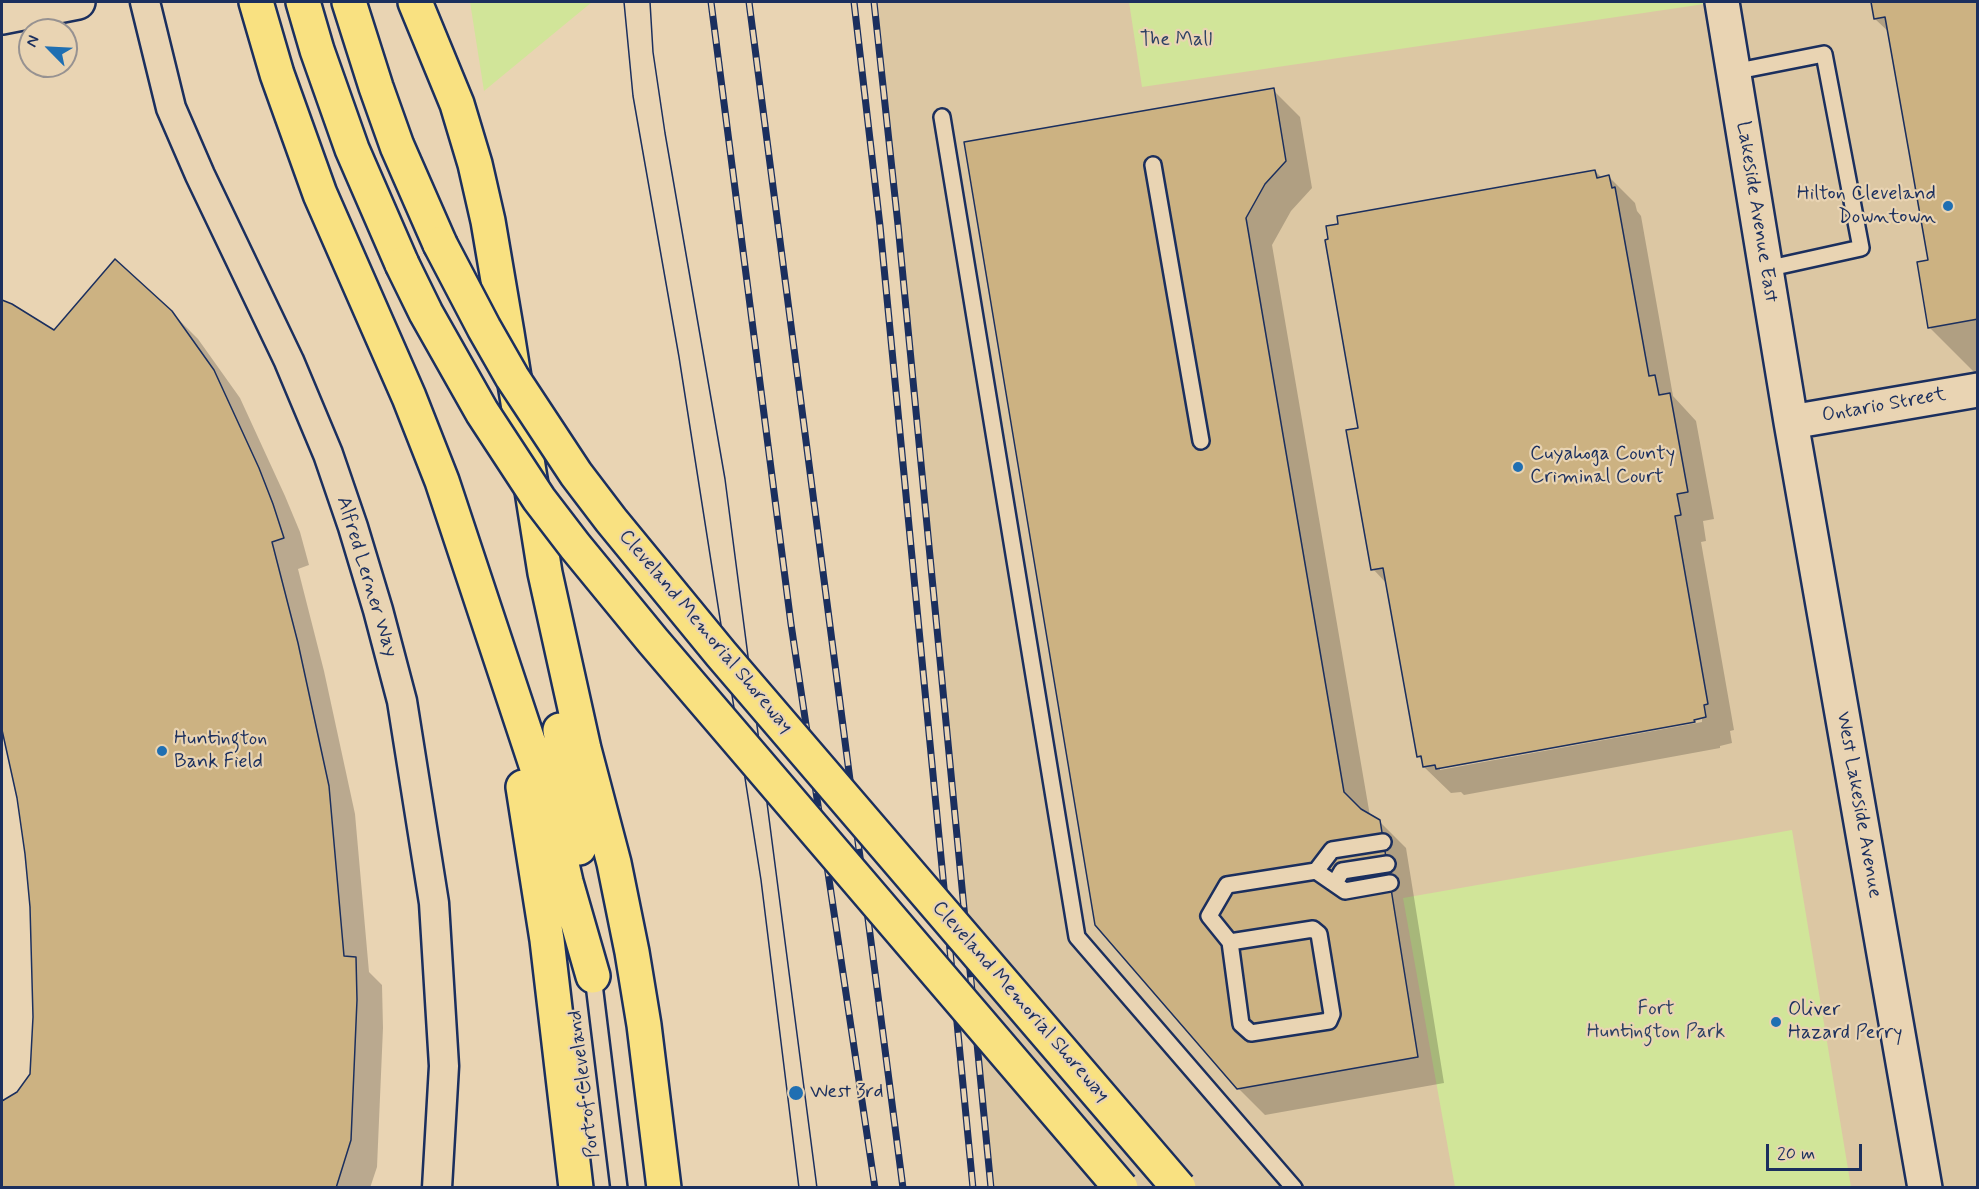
<!DOCTYPE html>
<style>
body{margin:0}
#map{position:relative;width:1979px;height:1189px;overflow:hidden;background:#e9d4b3;font-family:Mynerve,sans-serif}
canvas{display:block}
.frame{position:absolute;inset:0;border:3px solid #1b2f5e;pointer-events:none}
.north{position:absolute;left:18px;top:18px;width:60px;height:60px;box-sizing:border-box;background:#e9d4b3;border:2px solid #979291;border-radius:50%;rotate:294deg;font-size:16px;font-weight:700;line-height:24px;text-align:center;color:#1b2f5e}
.north::after{content:'';display:block;margin:auto;width:21px;height:27px;background:#1f6fb2;clip-path:polygon(50% 0,100% 100%,50% 72%,0 100%)}
.scale{position:absolute;left:1766px;top:1144px;width:96px;height:27px;box-sizing:border-box;border:3px solid #1b2f5e;border-top:0;padding-left:8px;font-size:18px;line-height:21px;white-space:nowrap;color:#1b2f5e;-webkit-text-stroke:4px #e9d4b3;paint-order:stroke}
</style>
<div id="map">
<canvas width="1979" height="1189"></canvas>
<div class="frame"></div>
<div class="north">N</div>
<div class="scale">20 m</div>
</div>
<script>
const c = document.querySelector('canvas').getContext('2d');
c.lineJoin = 'round';
function fill(path, color) {
  c.fillStyle = color;
  c.fill(path, 'evenodd');
}
function shape(rows) {
  const path = new Path2D();
  for (const r of rows) {
    path.moveTo(r[0], r[1]);
    for (let i = 2; i < r.length; i += 2) path.lineTo(r[i], r[i + 1]);
  }
  return path;
}
function trace(path, color, width, dash) {
  c.strokeStyle = color;
  c.lineWidth = width;
  c.lineCap = dash ? 'butt' : 'round';
  c.setLineDash(dash || []);
  c.stroke(path);
}
function label(font, color, halo, rows, align = 'center') {
  c.font = font + ' Mynerve,sans-serif';
  c.lineWidth = 4.5;
  c.setLineDash([]);
  c.textBaseline = 'middle';
  c.strokeStyle = halo;
  c.fillStyle = color;
  for (const [text, x, y, turn = 0] of rows) {
    c.save();
    c.translate(x, y);
    c.rotate((+turn || 0) * Math.PI / 180);
    c.textAlign = isNaN(turn) ? turn : align;
    if (halo) c.strokeText(text, 0, 0);
    c.fillText(text, 0, 0);
    c.restore();
  }
}
fill(shape([
 [874,2,1977,2,1977,1187,991,1187,898,225]
]), '#dcc7a3');
fill(shape([
 [470,2,592,2,484,91],
 [1129,2,1718,2,1142,87],
 [1792,830,1851,1187,1455,1187,1403,898]
]), '#d1e599');
fill(shape([
 [1872,2,1978,2,1978,376,1929,327,1930,261,1890,33,1875,19],
 [1273,90,1300,117,1312,188,1291,211,1272,245,1370,816,1379,821,1406,848,1444,1083,1265,1115,1238,1088,966,143],
 [1595,171,1602,178,1609,177,1635,203,1637,211,1641,216,1673,396,1696,421,1714,519,1703,521,1706,541,1701,542,1734,730,1730,731,1732,743,1720,746,1720,748,1464,795,1461,792,1451,793,1424,767,1423,761,1418,756,1388,585,1373,569,1360,429],
 [1702,719,1702,722,1440,770,1440,767],
 [2,302,55,331,171,312,198,339,240,398,285,496,300,532,309,565,298,569,324,671,355,814,369,972,382,985,383,1028,377,1167,370,1188,2,1188,2,1103,18,1093,32,1075,34,1017,32,907,19,798,2,726]
]), '#0003');
const building = shape([
 [1871,2,1978,2,1978,319,1928,328,1917,262,1928,260,1909,152,1885,17,1874,19,1871,2],
 [1274,88,1286,161,1265,184,1246,218,1344,792,1361,809,1380,820,1418,1057,1237,1089,1095,925,964,142,1274,88],
 [1595,170,1597,178,1609,175,1612,188,1615,187,1649,376,1655,375,1659,395,1670,393,1688,492,1677,494,1681,515,1675,516,1708,704,1704,705,1706,717,1694,720,1695,722,1436,769,1435,765,1423,767,1421,756,1417,757,1383,568,1371,570,1346,430,1358,428,1325,240,1328,239,1326,226,1338,224,1337,216,1595,170],
 [115,259,172,311,214,370,259,468,273,504,284,538,272,542,298,643,329,786,344,956,356,957,357,1000,351,1140,336,1188,2,1188,2,1101,17,1092,30,1074,33,1017,30,907,25,854,17,798,2,730,2,300,12,304,54,330,115,259]
]);
fill(building, '#ccb282');
trace(building, '#1b2f5e', 1.5);
const service = shape([
 [1733,72,1824,54,1861,248,1766,269],
 [942,117,1077,937,1294,1188],
 [1153,165,1201,441],
 [1316,871,1332,850,1383,842],
 [1335,883,1342,871,1387,864],
 [1230,942,1313,929,1319,934,1332,1014,1329,1021,1251,1033,1241,1024,1230,942,1209,916,1227,885,1316,871,1345,891,1390,883],
 [593,976,619,1188]
]);
const minor = shape([
 [145,2,171,108,200,175,289,361,328,454,353,527,378,610,402,701,434,903,444,1066,437,1188]
]);
const tertiary = shape([
 [1722,2,1791,422,1925,1188],
 [2,17,78,2],
 [1791,422,1978,390]
]);
const motorway = shape([
 [256,2,277,74,320,194,409,397,442,481,547,798,566,882,593,976],
 [303,2,317,50,352,149,402,264],
 [349,2,376,87,397,146,440,244],
 [415,2,457,104,475,164,488,221,507,333,545,573,584,749,614,863,632,952,644,1025,664,1188],
 [560,730,579,848],
 [523,787,547,940,576,1188]
]);
trace(service, '#1b2f5e', 20);
trace(minor, '#1b2f5e', 33);
trace(tertiary, '#1b2f5e', 38);
trace(motorway, '#1b2f5e', 38);
trace(service, '#e9d4b3', 15);
trace(minor, '#e9d4b3', 28);
trace(tertiary, '#e9d4b3', 33);
trace(motorway, '#f9e181', 33);
trace(shape([
 [624,2,633,96,679,357,761,880,799,1188],
 [650,2,653,52,665,133,725,479,817,1188]
]), '#1b2f5e', 1.5);
const rail = shape([
 [711,2,791,624,875,1188],
 [749,2,903,1188],
 [854,2,880,226,973,1188],
 [874,2,898,225,991,1188]
]);
trace(rail, '#1b2f5e', 7);
trace(rail, '#e9d4b3', 4.5, [14]);
const motorwayBridge = shape([
 [440,244,484,328,512,377,576,474,611,520,721,654,1179,1188],
 [402,264,426,313,482,412,539,499,575,546,653,641,1121,1188]
]);
trace(motorwayBridge, '#1b2f5e', 38, []);
trace(motorwayBridge, '#f9e181', 33);
for (const [x, y, r, color] of [
 [1948,206,6,"#1f6fb2"],
 [1518,467,6,"#1f6fb2"],
 [162,751,6,"#1f6fb2"],
 [1776,1022,6,"#1f6fb2"],
 [796,1093,8,"#1f6fb2"]
]) {
  const dot = new Path2D();
  dot.arc(x, y, r, 0, 2 * Math.PI);
  c.fillStyle = color;
  c.fill(dot);
  trace(dot, '#e9d4b3', 2);
}
label('20px', '#2d4164', '#e9d4b3', [
 ["The Mall",1176,41],
 ["Fort",1656,1010],
 ["Huntington Park",1656,1033]
]);
label('20px', '#1b2f5e', '#e9d4b3', [
 ["Hilton Cleveland",1936,195,"right"],
 ["Downtown",1936,218,"right"],
 ["Cuyahoga County",1530,455],
 ["Criminal Court",1530,478],
 ["Huntington",174,740],
 ["Bank Field",174,763],
 ["Oliver",1788,1011],
 ["Hazard Perry",1788,1034],
 ["West 3rd",810,1093]
], 'left');
label('20px', '#1b2f5e', '#e9d4b3', [
 ["Lakeside Avenue East",1756,212,81],
 ["Ontario Street",1884,406,-10],
 ["Alfred Lerner Way",366,577,73],
 ["Cleveland Memorial Shoreway",705,632,50],
 ["West Lakeside Avenue",1858,805,80],
 ["Cleveland Memorial Shoreway",1020,1002,49],
 ["Port of Cleveland",585,1084,-97]
]);
</script>
